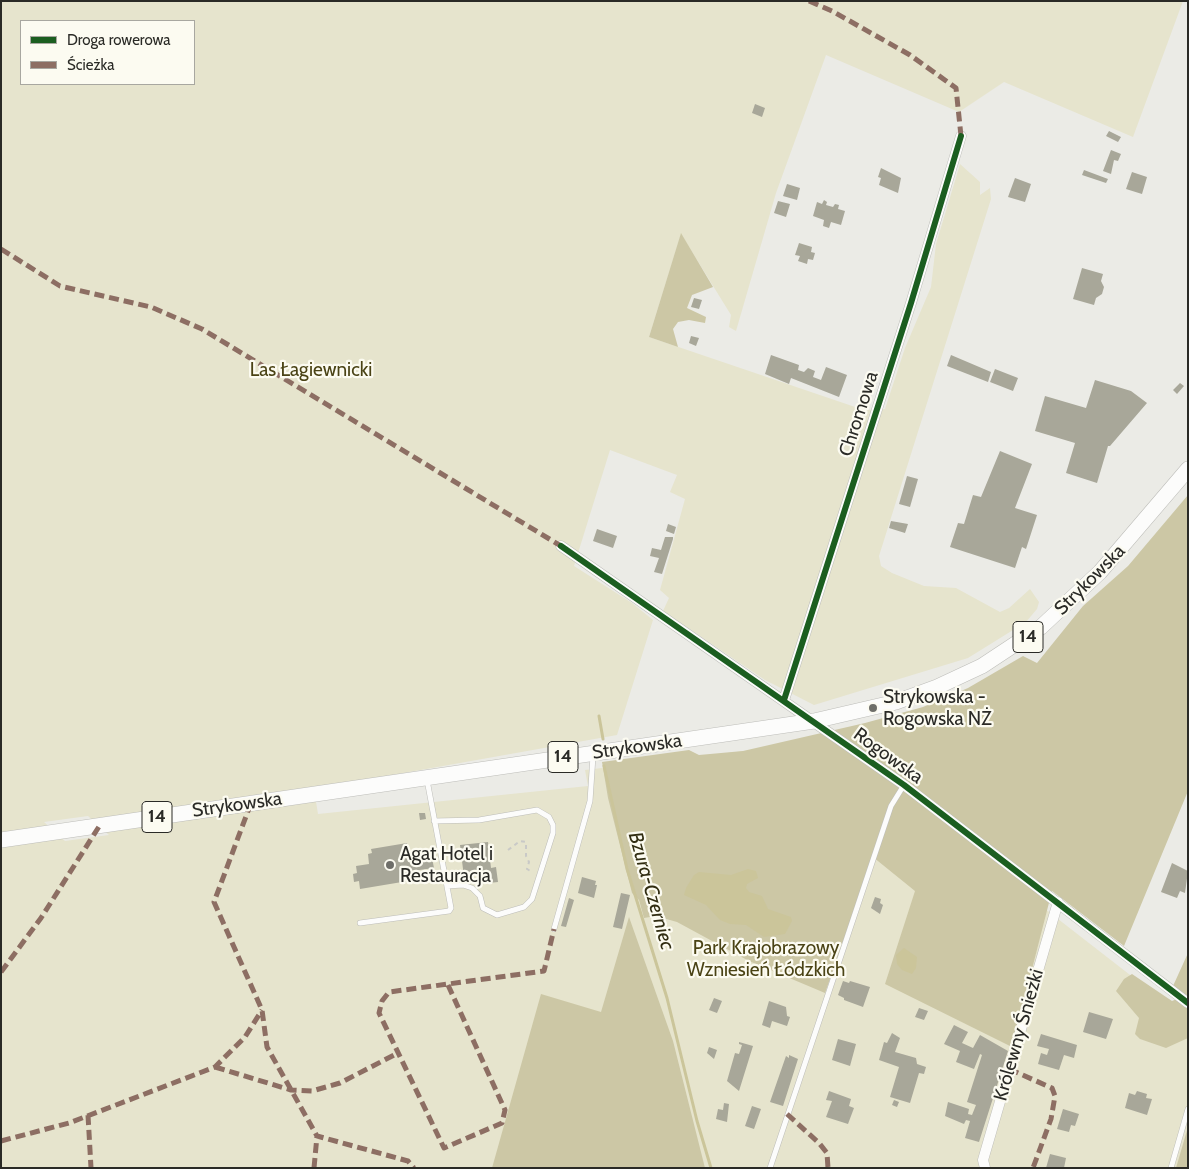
<!DOCTYPE html>
<meta charset="utf-8">
<style>
body{margin:0}
#map{position:relative;width:1189px;height:1169px;overflow:hidden;background:#ebebe6;font-family:Cabin,sans-serif}
canvas{display:block}
.frame{position:absolute;inset:0;border:2px solid #2a2a26;pointer-events:none}
.legend{position:absolute;left:20px;top:20px;width:175px;height:65px;box-sizing:border-box;background:#fcfbf1;border:1px solid #a8a7a0;margin:0;padding:6px 9px;list-style:none;font-size:15px;color:#2a2a26}
.legend li{display:flex;align-items:center;gap:10px;height:25px}
.legend b{width:25px;border:1px solid #a8a7a0}
</style>
<div id="map">
<canvas width="1189" height="1169"></canvas>
<div class="frame"></div>
<ul class="legend">
<li><b style="height:6px;background:#1b5e20"></b>Droga rowerowa</li>
<li><b style="height:6px;background:#8d6e63"></b>Ścieżka</li>
</ul>
</div>
<script>
const c = document.querySelector('canvas').getContext('2d');
c.lineJoin = 'round';
function fill(path, color) {
  c.fillStyle = color;
  c.fill(path, 'evenodd');
}
function shape(rows) {
  const path = new Path2D();
  for (const r of rows) {
    path.moveTo(r[0], r[1]);
    for (let i = 2; i < r.length; i += 2) path.lineTo(r[i], r[i + 1]);
  }
  return path;
}
function trace(path, color, width, dash) {
  c.strokeStyle = color;
  c.lineWidth = width;
  c.lineCap = dash ? 'butt' : 'round';
  c.setLineDash(dash || []);
  c.stroke(path);
}
function label(font, color, halo, rows, align = 'center') {
  c.font = font + ' Cabin,sans-serif';
  c.lineWidth = 4.5;
  c.setLineDash([]);
  c.textBaseline = 'middle';
  c.strokeStyle = halo;
  c.fillStyle = color;
  for (const [text, x, y, turn = 0] of rows) {
    c.save();
    c.translate(x, y);
    c.rotate((+turn || 0) * Math.PI / 180);
    c.textAlign = isNaN(turn) ? turn : align;
    if (halo) c.strokeText(text, 0, 0);
    c.fillText(text, 0, 0);
    c.restore();
  }
}
fill(shape([
 [1,1,1183,1,1133,137,1004,82,959,112,826,55,776,193,736,331,729,327,731,315,681,234,649,337,864,410,885,409,905,348,931,287,936,244,960,164,980,182,980,195,990,188,991,199,879,556,881,566,892,573,924,586,956,588,1000,612,1009,608,1030,589,1039,602,1037,609,1026,622,968,658,814,705,765,680,663,611,669,598,660,590,685,499,670,492,677,475,610,450,574,566,632,603,653,620,617,735,314,789,318,814,588,786,585,770,829,741,1188,1020,1188,1168,1,1168],
 [21,21,194,21,194,84,21,84],
 [88,816,109,835,65,841,44,822]
]), '#e6e4cd');
fill(shape([
 [681,233,713,287,692,295,687,308,706,317,705,323,689,320,678,322,673,329,678,347,649,337],
 [1188,495,1188,791,1124,946,1052,891,1012,1047,885,984,915,891,873,857,825,993,749,961,677,922,656,916,644,918,639,900,632,893,608,798,602,762,689,750,699,755,743,751,865,723,923,707,968,688,1023,656,1037,663,1083,606,1128,566],
 [629,917,673,1041,705,1168,492,1168,541,994,601,1012],
 [1188,953,1188,997,1173,986],
 [1132,974,1172,1001,1177,999,1188,1007,1188,1038,1166,1048,1140,1039,1135,1034,1139,1018,1116,991,1124,979],
 [1188,1127,1188,1168,1176,1168]
]), '#ccc7a5');
fill(shape([
 [748,869,756,871,758,878,747,884,746,888,749,892,762,896,768,909,791,917,792,921,785,934,764,937,746,925,730,924,720,920,706,905,684,895,686,888,694,875,699,872,731,875],
 [904,948,917,957,916,968,912,974,902,970,897,964,896,955]
]), '#cbc59a');
trace(shape([
 [599,716,603,739],
 [604,766,627,869,667,998,697,1121,711,1168]
]), '#cbc59a', 3);
fill(shape([
 [755,104,765,108,762,117,752,113],
 [1109,131,1121,137,1118,142,1106,136],
 [1111,150,1121,154,1118,161,1114,160,1111,174,1103,171],
 [881,168,901,178,898,193,879,185,881,178,878,177],
 [1084,170,1108,179,1106,183,1082,175],
 [1132,172,1147,177,1142,194,1126,189],
 [1015,178,1031,184,1025,202,1008,197],
 [787,184,800,188,797,200,783,196],
 [824,200,827,202,826,205,833,207,835,204,839,205,838,209,845,211,841,225,831,222,829,228,823,226,824,220,813,216,817,202,822,204],
 [778,201,790,204,786,217,774,213],
 [799,243,812,247,811,252,815,253,813,260,808,259,807,264,798,261,800,256,795,255],
 [1082,268,1103,274,1101,281,1104,287,1102,294,1096,298,1094,305,1073,299],
 [694,298,702,300,699,309,691,307],
 [691,336,699,338,696,346,689,343],
 [771,355,799,365,798,370,804,372,808,368,815,371,813,377,821,380,826,367,847,375,839,397,791,378,789,384,765,374],
 [951,355,991,372,988,382,947,366],
 [995,369,1018,378,1013,391,990,382],
 [1095,380,1131,391,1147,403,1110,446,1108,446,1097,483,1066,473,1075,443,1035,431,1045,396,1086,408],
 [1180,383,1184,386,1177,394,1173,390],
 [1000,451,1032,464,1015,508,1037,515,1026,549,1022,547,1015,568,950,547,958,523,964,524,973,495,981,497],
 [907,476,918,479,910,507,899,504],
 [891,521,908,524,905,533,889,528],
 [668,524,676,527,674,534,666,531],
 [597,529,617,536,613,548,593,541],
 [665,537,673,537,673,539,662,574,654,572,659,558,650,556,652,548,661,550],
 [419,813,425,813,426,819,420,820],
 [488,842,491,868,496,867,498,882,479,884,478,875,464,877,460,845],
 [407,843,409,857,431,853,434,868,412,871,414,880,360,889,359,881,354,882,353,874,357,873,356,866,369,864,368,854,372,853,371,849],
 [1172,863,1188,871,1185,893,1180,891,1177,898,1161,892],
 [582,877,596,881,595,885,597,885,594,898,578,893],
 [621,893,630,895,622,929,613,927],
 [875,897,881,899,880,903,883,905,880,914,871,908],
 [569,898,574,900,566,927,561,926],
 [725,966,732,971,729,976,717,971,718,967,723,970],
 [843,981,849,983,850,981,870,987,863,1007,844,1000,844,998,838,995],
 [714,998,722,1001,717,1013,709,1010],
 [769,1001,786,1007,787,1016,790,1017,787,1026,772,1021,770,1028,762,1025],
 [919,1008,928,1011,924,1020,915,1017],
 [1089,1012,1113,1019,1106,1039,1083,1032],
 [954,1025,968,1032,962,1043,973,1048,980,1035,1008,1051,979,1142,965,1138,970,1121,966,1120,964,1124,945,1116,948,1102,969,1109,968,1114,972,1115,976,1105,967,1102,982,1055,980,1054,974,1069,956,1062,960,1051,944,1044],
 [892,1033,900,1038,895,1052,916,1058,917,1064,926,1067,924,1074,919,1073,910,1103,890,1097,899,1067,879,1060,884,1042,887,1043],
 [1041,1034,1077,1045,1074,1058,1064,1055,1059,1070,1038,1064,1041,1053,1047,1055,1049,1049,1037,1046],
 [838,1039,856,1044,850,1066,832,1060],
 [739,1042,753,1046,739,1091,727,1081,735,1053,739,1054,742,1045,739,1044],
 [709,1047,717,1050,714,1059,707,1053],
 [789,1055,798,1059,783,1106,770,1102,786,1056,789,1058],
 [829,1091,851,1099,849,1106,854,1108,848,1124,826,1117,832,1101,826,1100],
 [1137,1091,1147,1094,1146,1098,1152,1099,1147,1115,1125,1108,1129,1093,1135,1095],
 [894,1100,899,1102,897,1107,892,1105],
 [724,1103,729,1104,727,1122,716,1119,718,1109,723,1110],
 [752,1106,761,1109,754,1129,745,1126],
 [1063,1109,1079,1114,1075,1126,1071,1125,1069,1132,1057,1129],
 [1050,1154,1066,1158,1064,1168,1046,1168]
]), '#a8a799');
const lane = shape([
 [434,821,479,820,537,810,549,817,553,825,553,833,532,899,524,907,497,915,483,908,480,896,472,888,463,885,447,886],
 [360,923,449,911,451,908,427,780],
 [554,929,590,801,593,756],
 [770,1168,891,806,904,785],
 [1171,1168,1188,1109]
]);
const street = shape([
 [561,546,904,785,1188,1003],
 [784,700,911,303,961,136],
 [985,1168,983,1160,1058,902]
]);
const primary = shape([
 [1,840,814,721,896,702,937,687,982,666,1041,627,1100,572,1188,469]
]);
trace(lane, '#bdbdb9', 6);
trace(street, '#bdbdb9', 11);
trace(primary, '#bdbdb9', 16);
trace(shape([
 [508,850,520,841,526,842,526,856,529,862,527,869,532,872]
]), '#c9c9c7', 2, [4, 4]);
trace(lane, '#fcfcfb', 5);
trace(street, '#fcfcfb', 10);
trace(primary, '#fcfcfb', 15);
trace(shape([
 [809,1,832,11,910,55,956,88,961,136],
 [1,249,60,286,151,307,202,329,561,546],
 [251,803,214,902,262,1010,267,1047,317,1136,408,1161,414,1168],
 [1,972,41,918,100,825],
 [448,985,505,1110,502,1123,444,1148,379,1013,382,1001,389,992,544,971,554,929],
 [215,1067,291,1090,312,1091,340,1083,398,1053],
 [1009,1069,1052,1088,1055,1096,1051,1119,1033,1168],
 [787,1114,819,1143,827,1153,828,1168],
 [88,1115,91,1168],
 [1,1141,69,1123,215,1067,245,1037,262,1010],
 [314,1168,317,1136]
]), '#8d6e63', 5, [10, 5]);
trace(shape([
 [561,546,904,785,1188,1003],
 [784,700,911,303,961,136]
]), '#1b5e20', 6);
for (const [x, y, r, color] of [
 [873,708,5,"#6e6e69"],
 [390,865,5,"#6e6e69"]
]) {
  const dot = new Path2D();
  dot.arc(x, y, r, 0, 2 * Math.PI);
  c.fillStyle = color;
  c.fill(dot);
  trace(dot, '#fcfbf1', 2);
}
for (const [x, y, w] of [
 [1028,637,30],
 [563,757,30],
 [157,817,30]
]) {
  const box = new Path2D();
  box.roundRect(x - w / 2, y - 15.5, w, 31, 4);
  c.fillStyle = '#fcfbf1';
  c.fill(box);
  trace(box, '#2a2a26', 1);
}
label('bold 18px', '#2a2a26', null, [
 ["14",1028,637],
 ["14",563,757],
 ["14",157,817]
]);
label('19px', '#4a4315', '#fcfbf1', [
 ["Las Łagiewnicki",311,370],
 ["Park Krajobrazowy",766,948],
 ["Wzniesień Łódzkich",766,970]
]);
label('19px', '#2a2a26', '#fcfbf1', [
 ["Chromowa",859,414,-72],
 ["Strykowska",1090,580,-45],
 ["Strykowska",637,747,-8],
 ["Rogowska",888,756,36],
 ["Strykowska",237,805,-8],
 ["Królewny Śnieżki",1019,1035,-74]
]);
label('19px', '#2a2a26', '#fcfbf1', [
 ["Strykowska -",883,697],
 ["Rogowska NŻ",883,719],
 ["Agat Hotel i",400,854],
 ["Restauracja",400,876]
], 'left');
label('italic 20px', '#312d12', '#fcfbf1', [
 ["Bzura-Czerniec",651,891,74]
]);
</script>
